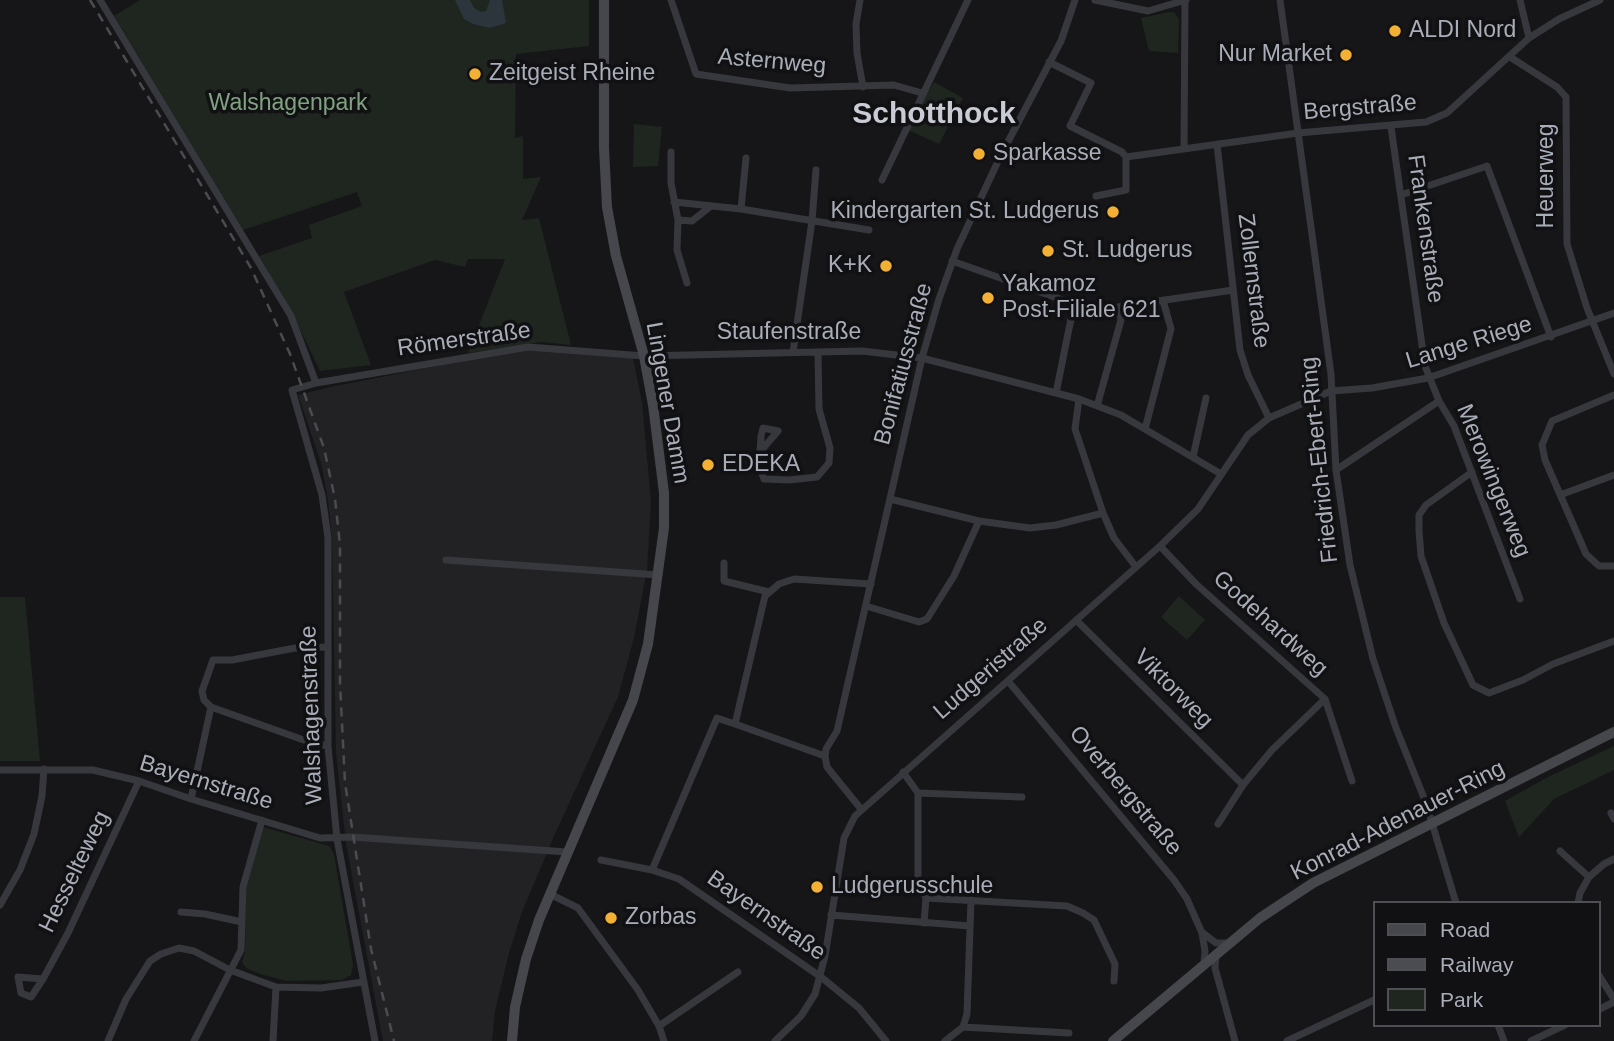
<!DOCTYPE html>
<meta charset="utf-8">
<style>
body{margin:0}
#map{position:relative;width:1614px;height:1041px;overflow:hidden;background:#161618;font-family:Arial,sans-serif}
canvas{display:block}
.legend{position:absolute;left:1373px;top:901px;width:228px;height:126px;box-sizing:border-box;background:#111113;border:2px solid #4d4f55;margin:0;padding:9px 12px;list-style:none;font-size:21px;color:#a8adb8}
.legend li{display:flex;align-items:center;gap:14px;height:35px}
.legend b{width:35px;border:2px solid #4d4f55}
</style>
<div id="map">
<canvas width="1614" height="1041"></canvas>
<ul class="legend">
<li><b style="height:9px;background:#45474d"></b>Road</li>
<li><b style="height:9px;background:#4a4c52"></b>Railway</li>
<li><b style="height:19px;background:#1e261f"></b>Park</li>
</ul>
</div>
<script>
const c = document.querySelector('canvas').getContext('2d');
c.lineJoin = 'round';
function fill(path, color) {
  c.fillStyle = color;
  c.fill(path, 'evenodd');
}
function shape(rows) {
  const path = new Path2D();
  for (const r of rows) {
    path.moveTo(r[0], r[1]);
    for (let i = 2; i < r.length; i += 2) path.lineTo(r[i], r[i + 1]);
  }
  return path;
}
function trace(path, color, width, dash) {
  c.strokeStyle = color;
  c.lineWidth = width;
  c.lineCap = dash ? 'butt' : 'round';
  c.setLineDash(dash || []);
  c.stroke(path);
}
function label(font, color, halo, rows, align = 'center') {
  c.font = font + ' Arial,sans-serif';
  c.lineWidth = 7;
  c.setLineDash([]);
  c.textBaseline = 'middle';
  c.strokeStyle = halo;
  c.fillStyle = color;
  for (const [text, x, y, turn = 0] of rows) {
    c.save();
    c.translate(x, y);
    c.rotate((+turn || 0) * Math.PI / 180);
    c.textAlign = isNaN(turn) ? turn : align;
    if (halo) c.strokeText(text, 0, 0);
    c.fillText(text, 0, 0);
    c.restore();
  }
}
fill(shape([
 [528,348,633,358,642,402,651,502,647,570,634,638,618,697,554,836,522,912,509,953,495,1011,492,1041,383,1041,346,844,336,752,332,538,328,500,321,463,298,395,331,387]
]), '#222225');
fill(shape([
 [140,0,589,0,589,46,516,54,515,138,523,136,523,179,541,177,522,220,539,218,571,345,541,342,468,353,505,259,468,259,465,267,435,260,344,292,371,365,320,371,293,314,259,256,312,238,309,225,362,206,357,192,243,230,114,16],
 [1169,12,1174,12,1179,19,1178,53,1149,51,1141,18],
 [934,82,963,98,939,144,908,130,924,93,930,89],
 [634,124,662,127,658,166,633,167],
 [1179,596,1205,620,1187,640,1161,617],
 [0,597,25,597,40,761,0,761],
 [1614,746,1614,770,1554,799,1519,837,1505,801,1548,777],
 [1414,810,1418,810,1417,818,1404,828,1398,816],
 [263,827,329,846,334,854,353,965,351,975,342,980,287,981,263,975,246,968,242,962,245,952,246,890]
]), '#1e261f');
fill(shape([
 [455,0,470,0,474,8,481,12,486,11,490,0,502,0,506,23,490,28,473,24,464,19]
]), '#2c353c');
trace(shape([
 [100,0,291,316,316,383],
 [671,0,696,74,790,88,894,85,922,93],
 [860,0,856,24,857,53,863,87],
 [1095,0,1148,11,1186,0],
 [1280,0,1331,374,1336,470,1350,565,1373,659,1396,728,1426,803,1456,903],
 [1520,0,1529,38],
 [1510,57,1557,87,1566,97,1567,244,1587,308,1614,374],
 [1049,62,1091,83,1070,126,1122,152,1126,157,1298,133,1426,122,1447,113,1529,38,1559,19,1600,0],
 [1391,127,1425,366,1439,401,1454,426,1520,599],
 [1217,144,1240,350,1248,375,1269,418],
 [1184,148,1185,0],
 [671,152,671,183,678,220,677,250,687,283],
 [882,180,968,0],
 [1401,195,1487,166,1551,337],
 [1096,196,1126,190,1126,157],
 [674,202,741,209,869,230],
 [741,209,746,158],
 [678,220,692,221,711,206],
 [952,261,1074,304,1111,308,1233,290],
 [793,352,812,221,816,170],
 [1056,393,1074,304],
 [1614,395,1552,421,1542,445,1545,460,1586,554,1599,566,1614,566],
 [1079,399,1075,429,1103,513,1114,538,1136,567],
 [1097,406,1121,320,1119,307],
 [1145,429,1171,329,1163,300],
 [760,452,778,431,763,428,761,436,760,452,760,468,764,479,789,480,817,477,829,463,830,448,819,409,818,352],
 [1193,457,1206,398],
 [1336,470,1439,401],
 [1472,472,1426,505,1419,515,1419,531,1421,556,1444,623,1473,685,1489,693,1523,680,1553,664,1614,641],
 [1560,495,1614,475],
 [890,499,979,521,1030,528,1056,525,1103,513],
 [1160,546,1196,584,1325,699,1352,781],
 [446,560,659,575],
 [724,563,724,581,769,592],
 [866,606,919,622,927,619,954,576,979,521],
 [1076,620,1243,785],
 [1008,681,1174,880,1187,899,1202,933,1205,951,1204,964],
 [211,707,312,743,328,746],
 [735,724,825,756],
 [0,770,93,770,139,781,191,799,320,838,352,837,567,852],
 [903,772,918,793,918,884,926,898,924,923],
 [918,793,1022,797],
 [191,799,211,707,204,700,202,691,213,660,232,660,295,648,328,647],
 [861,809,827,767,825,756,826,749,837,731,922,358,939,299,957,249,1000,157,1061,41,1075,0],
 [1611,813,1614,819],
 [1218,824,1243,785,1272,750,1325,699],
 [1560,851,1589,877],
 [601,860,652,870,679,879,821,977,859,1008,886,1041],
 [652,870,717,718,735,724,765,596,779,584,794,579,871,584],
 [550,894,578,908,638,990,659,1026,664,1041],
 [926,898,1067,906,1083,913,1094,920,1115,964,1114,981],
 [1578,903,1580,893,1589,877,1604,864,1614,859],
 [0,905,20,870,34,834,42,796,44,769],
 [181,912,205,914,242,922],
 [831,915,970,926],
 [1203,933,1216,943,1229,943],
 [1216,954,1215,968,1235,1041],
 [1598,974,1614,999],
 [43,979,18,977,21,993,31,997,43,979,68,933,139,781],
 [1598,1010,1614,1002],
 [1498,1025,1504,1041],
 [659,1026,738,972],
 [963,1027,1069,1033],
 [108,1041,126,999,150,961,161,954,179,948,194,951,230,970,276,987,321,988,363,982],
 [194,1041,241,950,243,887,262,820],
 [273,1041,276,987],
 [375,1041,337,839,328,746,328,538,322,495,292,390,316,383,528,347,644,356,862,351,922,358,1079,399,1121,415,1221,474],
 [775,1041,801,1016,815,994,825,956,844,838,855,816,1160,546,1198,509,1248,435,1269,418,1331,391,1372,388,1428,378,1614,313],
 [945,1041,963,1027,967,1014,971,900],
 [1287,1041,1374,1000],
 [1531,1041,1565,1025]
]), '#37383d', 7);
trace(shape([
 [512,1041,515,1007,526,959,539,920,633,700,648,644,664,528,664,493,653,405,644,356,616,256,607,207,604,148,604,0],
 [1113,1041,1260,918,1313,883,1614,732]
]), '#45474d', 10);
trace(shape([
 [90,0,251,268,290,354,324,448,335,499,340,545,340,683,345,783,371,949,394,1041]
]), '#4a4c52', 2.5, [9, 7]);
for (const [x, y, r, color] of [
 [1395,31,7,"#f2b134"],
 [1346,55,7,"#f2b134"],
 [475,74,7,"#f2b134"],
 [979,154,7,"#f2b134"],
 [1113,212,7,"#f2b134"],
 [1048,251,7,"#f2b134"],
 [886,266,7,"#f2b134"],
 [988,298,7,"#f2b134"],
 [708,465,7,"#f2b134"],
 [817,887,7,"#f2b134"],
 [611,918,7,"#f2b134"]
]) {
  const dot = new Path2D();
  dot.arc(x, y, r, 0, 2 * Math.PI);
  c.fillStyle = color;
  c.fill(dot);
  trace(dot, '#111113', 2.5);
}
label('23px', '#a8adb8', '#111113', [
 ["ALDI Nord",1409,31],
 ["Nur Market",1332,55,"right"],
 ["Zeitgeist Rheine",489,74],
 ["Sparkasse",993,154],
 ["Kindergarten St. Ludgerus",1099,212,"right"],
 ["St. Ludgerus",1062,251],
 ["K+K",872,266,"right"],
 ["Yakamoz",1002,285],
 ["Post-Filiale 621",1002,311],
 ["EDEKA",722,465],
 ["Ludgerusschule",831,887],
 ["Zorbas",625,918]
], 'left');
label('23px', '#a8adb8', '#111113', [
 ["Asternweg",772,62,5],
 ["Bergstraße",1360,108,-5],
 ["Heuerweg",1547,176,-90],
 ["Frankenstraße",1425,229,82],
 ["Zollernstraße",1253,281,83],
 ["Staufenstraße",789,333],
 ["Römerstraße",464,340,-8],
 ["Lange Riege",1469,343,-17],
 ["Bonifatiusstraße",904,364,-75],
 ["Lingener Damm",667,403,80],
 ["Friedrich-Ebert-Ring",1320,460,-96],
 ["Merowingerweg",1493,481,68],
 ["Godehardweg",1270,624,42],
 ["Ludgeristraße",991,669,-41],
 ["Viktorweg",1173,689,45],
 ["Walshagenstraße",312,715,-92],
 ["Bayernstraße",206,783,17],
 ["Overbergstraße",1125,791,50],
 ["Konrad-Adenauer-Ring",1398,821,-27],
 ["Hesselteweg",75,872,-64],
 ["Bayernstraße",766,916,35]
]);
label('23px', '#7fa381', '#111113', [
 ["Walshagenpark",288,104]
]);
label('bold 30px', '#c9ccd4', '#111113', [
 ["Schotthock",934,115]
]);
</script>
